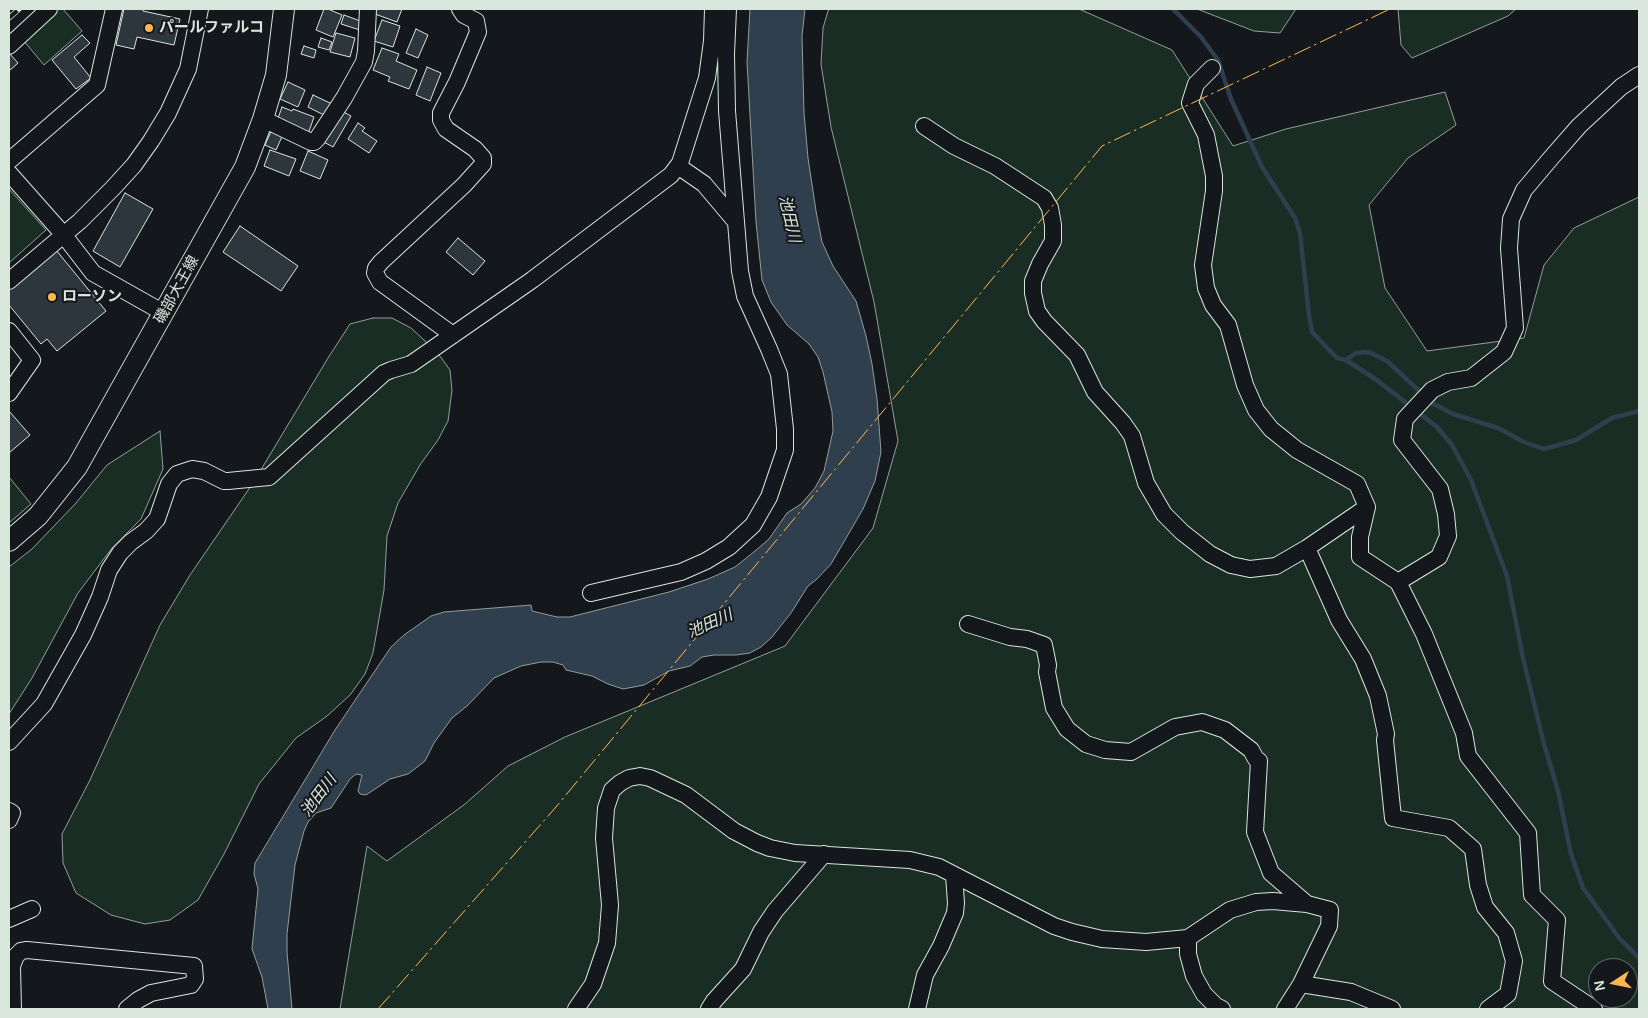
<!DOCTYPE html>
<meta charset="utf-8">
<style>
body{margin:0}
#map{position:relative;width:1648px;height:1018px;overflow:hidden;background:#14181c;font-family:Arial,sans-serif}
canvas{display:block}
.frame{position:absolute;inset:0;border:10px solid #d8e6dc;pointer-events:none}
.north{position:absolute;left:1588px;top:958px;width:50px;height:50px;box-sizing:border-box;background:#14181c;border:1px solid #626a69;border-radius:50%;rotate:259deg;font-size:14px;font-weight:700;line-height:20px;text-align:center;color:#d8e6dc}
.north::after{content:'';display:block;margin:auto;width:18px;height:22px;background:#ffb74d;clip-path:polygon(50% 0,100% 100%,50% 72%,0 100%)}
</style>
<div id="map">
<canvas width="1648" height="1018"></canvas>
<div class="frame"></div>
<div class="north">N</div>
</div>
<script>
const c = document.querySelector('canvas').getContext('2d');
c.lineJoin = 'round';
function fill(path, color) {
  c.fillStyle = color;
  c.fill(path, 'evenodd');
}
function shape(rows) {
  const path = new Path2D();
  for (const r of rows) {
    path.moveTo(r[0], r[1]);
    for (let i = 2; i < r.length; i += 2) path.lineTo(r[i], r[i + 1]);
  }
  return path;
}
function trace(path, color, width, dash) {
  c.strokeStyle = color;
  c.lineWidth = width;
  c.lineCap = dash ? 'butt' : 'round';
  c.setLineDash(dash || []);
  c.stroke(path);
}
function label(font, color, halo, rows, align = 'center') {
  c.font = font + ' Arial,"Noto Sans JP",sans-serif';
  c.lineWidth = 4;
  c.setLineDash([]);
  c.textBaseline = 'middle';
  c.strokeStyle = halo;
  c.fillStyle = color;
  for (const [text, x, y, turn = 0] of rows) {
    c.save();
    c.translate(x, y);
    c.rotate((+turn || 0) * Math.PI / 180);
    c.textAlign = isNaN(turn) ? turn : align;
    if (halo) c.strokeText(text, 0, 0);
    c.fillText(text, 0, 0);
    c.restore();
  }
}
const green = shape([
 [56,9,63,9,82,31,44,65,23,40,56,9],
 [830,9,1079,9,1172,50,1233,146,1286,129,1445,92,1456,125,1408,158,1369,205,1385,288,1427,351,1524,338,1544,265,1574,228,1639,197,1639,1009,340,1009,367,846,387,861,465,804,508,766,565,737,785,646,873,528,898,441,874,302,831,127,821,64,823,28,828,11,830,9],
 [1598,968,1628,968,1628,998,1598,998,1598,968],
 [1197,9,1296,9,1280,33,1254,31,1197,9],
 [1398,9,1516,9,1508,16,1412,58,1401,45,1398,9],
 [9,189,46,230,9,263,9,189],
 [373,318,392,318,411,328,437,352,450,370,452,390,448,421,438,440,420,465,398,503,387,536,384,590,373,653,365,674,350,695,327,716,296,738,259,784,224,854,198,900,170,920,145,924,111,915,76,893,63,863,62,834,90,780,160,625,190,575,253,483,328,358,350,324,373,318],
 [160,431,163,469,141,519,112,548,78,593,32,678,9,714,9,567,32,549,76,503,107,465,160,431],
 [9,477,31,504,9,523,9,477]
]);
fill(green, '#1a2d24');
trace(green, '#939e99', 1);
const water = shape([
 [750,9,805,9,802,36,804,113,808,158,816,211,822,242,833,266,856,301,866,336,872,364,877,399,881,452,875,481,863,509,831,564,817,579,808,586,791,613,772,637,761,647,750,653,736,655,714,655,702,657,690,666,669,671,644,685,623,689,608,684,592,676,566,670,563,665,553,662,541,662,521,666,494,678,467,706,452,718,434,743,425,761,408,774,390,779,366,795,360,794,358,791,362,775,356,774,350,779,331,808,316,813,308,822,304,831,295,865,287,934,287,952,292,1009,268,1009,262,977,252,949,258,889,254,874,255,863,335,730,391,647,404,635,431,616,444,612,531,605,532,611,557,617,570,617,669,592,708,579,735,567,755,551,769,539,787,513,801,504,815,488,824,471,833,431,832,412,823,372,818,357,809,344,787,325,771,302,762,280,756,222,747,62,750,9]
]);
fill(water, '#2f3f4d');
trace(water, '#939e99', 1);
trace(shape([
 [1173,9,1201,37,1218,60,1231,99,1262,167,1295,218,1300,233,1309,315,1312,332,1337,358,1346,360,1378,381,1437,427,1452,445,1471,480,1507,576,1523,658,1544,744,1558,791,1571,854,1583,888,1620,939,1639,958],
 [1346,360,1356,353,1365,352,1371,353,1387,361,1432,403,1453,414,1498,428,1524,442,1544,449,1576,440,1612,418,1639,411]
]), '#2f3f4d', 4.5);
const building = shape([
 [124,9,143,9,143,11,180,19,174,45,137,37,134,49,116,45,124,9],
 [324,9,328,9,342,15,333,37,316,30,324,9],
 [377,9,402,9,397,22,375,14,377,9],
 [344,15,363,22,360,30,341,24,344,15],
 [382,20,400,26,393,47,374,41,382,20],
 [416,29,428,35,418,58,406,53,416,29],
 [336,33,355,38,350,57,330,52,336,33],
 [82,35,90,43,74,57,91,78,76,89,52,60,82,35],
 [321,38,332,42,329,50,318,47,321,38],
 [304,46,316,50,314,58,301,54,304,46],
 [382,48,399,54,396,61,417,70,409,89,388,81,390,77,373,70,382,48],
 [9,53,18,63,9,71,9,53],
 [427,67,441,73,430,101,416,95,427,67],
 [288,82,305,90,298,107,280,99,288,82],
 [313,95,332,104,326,116,308,107,313,95],
 [282,107,292,111,293,109,314,117,308,134,277,121,282,107],
 [338,109,351,116,333,147,320,140,338,109],
 [358,123,365,128,362,131,377,141,369,153,348,139,358,123],
 [273,127,284,132,276,150,265,145,273,127],
 [270,150,296,159,289,176,264,166,270,150],
 [308,151,328,160,320,179,300,171,308,151],
 [125,193,153,209,120,267,93,251,125,193],
 [240,226,298,266,281,291,223,252,240,226],
 [458,238,485,261,473,275,446,252,458,238],
 [56,250,106,311,57,351,47,339,41,344,9,305,9,289,56,250],
 [9,411,30,435,9,453,9,411]
]);
fill(building, '#2c363c');
trace(building, '#d8e6dc', 1);
const minor = shape([
 [9,46,49,9],
 [1212,68,1196,84,1190,103,1206,135,1214,176,1214,191,1203,265,1206,288,1213,305,1228,325,1245,385,1256,410,1271,429,1297,450,1357,484,1367,507,1360,537,1360,557,1398,582,1424,634,1464,733,1468,756,1528,833,1532,895,1557,920,1552,981,1594,1009],
 [263,119,311,142,314,142,317,139,344,98,364,62,366,51,368,9],
 [924,126,954,146,995,166,1044,198,1050,208,1053,225,1053,241,1040,264,1033,281,1033,293,1037,311,1044,321,1077,355,1095,392,1123,423,1132,436,1146,483,1164,514,1182,532,1210,554,1231,565,1250,569,1276,566,1307,548,1367,507],
 [9,161,97,85,114,9],
 [678,166,704,184,736,222],
 [9,173,63,234,93,273,164,313],
 [9,281,80,221,113,188,134,165,151,141,168,113,188,69,200,9],
 [9,331,32,360,9,393],
 [453,335,380,282,375,273,376,268,381,262,464,185,483,164,483,158,475,149,446,129,441,120,441,113,457,82,478,32,476,21,464,15,460,9],
 [1307,548,1339,620,1363,659,1378,696,1386,734,1385,740,1393,818,1449,828,1473,849,1478,885,1485,907,1506,933,1514,961,1508,994,1488,1009],
 [1398,582,1439,557,1448,536,1446,514,1440,489,1402,440,1405,419,1432,390,1448,382,1471,378,1504,352,1515,328,1509,248,1511,219,1524,190,1551,158,1579,126,1621,87,1639,75],
 [591,593,681,572,706,561,729,547,753,525,769,497,785,450,785,429,779,374,769,349,745,296,740,271,727,111,726,54,728,9],
 [968,624,1010,637,1027,639,1044,645,1048,665,1047,672,1054,708,1067,729,1086,744,1105,750,1131,752,1175,727,1202,722,1225,730,1251,750,1256,759,1259,761,1255,832,1271,873,1307,904],
 [9,742,44,704,83,635,100,597,109,570,120,553,131,542,146,531,157,519,169,484,177,474,192,469,204,471,224,481,228,481,269,477,384,373,391,370,411,364,532,280,671,175,680,163,707,78,712,41,713,9],
 [9,811,12,813,9,820],
 [9,919,32,909],
 [1188,938,1188,954,1194,976,1204,994,1216,1006,1222,1009],
 [1301,984,1351,992,1392,1009],
 [13,1009,12,966,16,956,21,951,27,950,194,966,195,979,191,985,151,993,138,1000,127,1009],
 [576,1009,593,984,607,943,610,905,604,838,606,808,612,790,620,783,629,778,640,776,650,778,686,795,734,831,757,843,770,848,795,853,910,860,939,867,1054,926,1072,932,1102,939,1146,942,1188,938,1230,910,1256,902,1273,901,1307,904,1330,910,1329,926,1301,984,1285,1009],
 [709,1009,714,1001,743,969,761,932,775,911,824,854],
 [917,1009,925,975,941,946,955,913,956,903,954,875]
]);
const major = shape([
 [9,541,38,516,77,467,245,167,263,119,276,75,284,9]
]);
trace(minor, '#d8e6dc', 18);
trace(major, '#d8e6dc', 22);
trace(minor, '#14181c', 16);
trace(major, '#14181c', 20);
const rail = shape([
 [9,18,19,9]
]);
trace(rail, '#d8e6dc', 5.5);
trace(rail, '#14181c', 4, [11]);
trace(shape([
 [378,1009,556,807,1102,146,1390,9]
]), '#ffb74d', 1, [18, 4, 2.5, 4]);
for (const [x, y, r, color] of [
 [149,28,5,"#ffb74d"],
 [52,297,5,"#ffb74d"]
]) {
  const dot = new Path2D();
  dot.arc(x, y, r, 0, 2 * Math.PI);
  c.fillStyle = color;
  c.fill(dot);
  trace(dot, '#14181c', 2);
}
label('bold 15px', '#d8e6dc', '#14181c', [
 ["パールファルコ",159,28],
 ["ローソン",62,297]
], 'left');
label('15px', '#d8e6dc', '#14181c', [
 ["磯部大王線",177,290,-61]
]);
label('italic 16px', '#d8e6dc', '#14181c', [
 ["池田川",789,219,77],
 ["池田川",710,624,-24],
 ["池田川",319,796,-53]
]);
</script>
